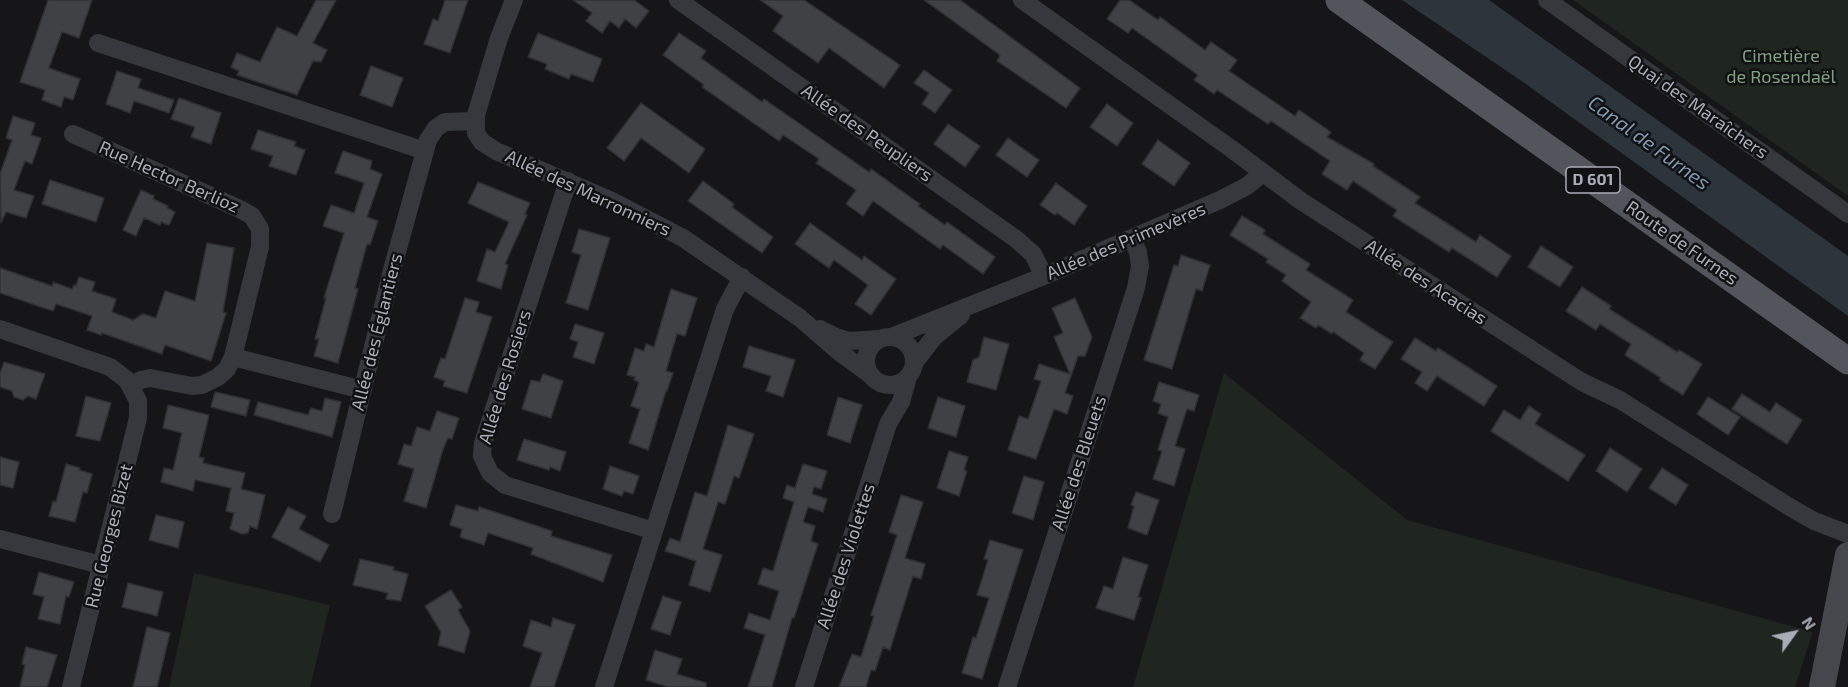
<!DOCTYPE html>
<meta charset="utf-8">
<style>
body{margin:0}
#map{position:relative;width:1848px;height:687px;overflow:hidden;background:#161618;font-family:"Exo 2",sans-serif}
canvas{display:block}
.north{position:absolute;left:1764px;top:603px;width:60px;height:60px;-webkit-text-stroke:4px #111113;paint-order:stroke;rotate:57deg;font-size:16px;font-weight:700;line-height:24px;text-align:center;color:#a8adb8}
.north::after{content:'';display:block;margin:auto;width:21px;height:27px;background:#a8adb8;clip-path:polygon(50% 0,100% 100%,50% 72%,0 100%)}
</style>
<div id="map">
<canvas width="1848" height="687"></canvas>
<div class="north">N</div>
</div>
<script>
const c = document.querySelector('canvas').getContext('2d');
c.lineJoin = 'round';
function fill(path, color) {
  c.fillStyle = color;
  c.fill(path, 'evenodd');
}
function shape(rows) {
  const path = new Path2D();
  for (const r of rows) {
    if (r.length === 3) {
      path.moveTo(r[0] + r[2], r[1]);
      path.arc(r[0], r[1], r[2], 0, 2 * Math.PI);
      continue;
    }
    path.moveTo(r[0], r[1]);
    for (let i = 2; i < r.length; i += 2) path.lineTo(r[i], r[i + 1]);
  }
  return path;
}
function trace(path, color, width, dash) {
  c.strokeStyle = color;
  c.lineWidth = width;
  c.lineCap = dash ? 'butt' : 'round';
  c.setLineDash(dash || []);
  c.stroke(path);
}
function label(font, color, halo, rows, align = 'center') {
  c.font = font + ' "Exo 2",sans-serif';
  c.lineWidth = 5;
  c.setLineDash([]);
  c.textBaseline = 'middle';
  c.strokeStyle = halo;
  c.fillStyle = color;
  for (const [text, x, y, turn = 0] of rows) {
    c.save();
    c.translate(x, y);
    c.rotate((+turn || 0) * Math.PI / 180);
    c.textAlign = isNaN(turn) ? turn : align;
    if (halo) c.strokeText(text, 0, 0);
    c.fillText(text, 0, 0);
    c.restore();
  }
}
fill(shape([
 [1573,0,1848,0,1848,196],
 [1224,373,1407,520,1813,632,1795,687,1133,687],
 [194,573,330,605,310,687,169,687]
]), '#1e261f');
fill(shape([
 [1402,0,1489,0,1848,256,1848,316,1523,82]
]), '#2c353c');
const building = shape([
 [48,0,92,0,79,38,62,32,49,68,80,79,73,100,64,97,61,107,42,100,45,90,20,82,48,0],
 [316,0,336,0,313,43,327,50,321,62,313,61,297,95,237,75,239,71,231,67,237,53,260,62,277,27,297,36,316,0],
 [445,0,468,0,450,53,424,44,433,19,438,21,445,0],
 [573,0,634,0,649,11,636,28,625,19,619,28,610,21,602,33,586,21,592,13,573,0],
 [760,0,804,0,900,65,884,88,829,48,818,63,773,31,783,16,760,0],
 [924,0,960,0,1080,88,1066,108,997,61,1000,55,924,0],
 [1120,0,1129,0,1158,20,1160,17,1205,50,1211,42,1237,60,1229,71,1295,116,1299,110,1331,132,1327,137,1374,164,1373,166,1420,197,1415,203,1476,242,1480,235,1511,256,1497,277,1452,248,1449,252,1393,216,1397,210,1353,181,1347,190,1322,174,1330,161,1271,121,1268,124,1217,90,1214,94,1194,80,1198,75,1132,28,1128,33,1107,19,1120,0],
 [538,33,602,59,593,82,571,74,569,79,545,69,547,64,528,57,538,33],
 [679,33,706,51,701,58,762,102,764,99,869,172,871,169,920,204,918,206,945,225,947,222,995,257,983,274,943,245,940,249,873,201,863,216,846,204,856,190,816,163,819,159,783,135,779,141,702,87,704,85,663,55,679,33],
 [371,66,403,78,392,107,360,95,371,66],
 [924,70,952,90,935,113,922,104,929,93,914,83,924,70],
 [117,71,141,79,138,88,174,100,169,113,134,101,130,113,106,104,117,71],
 [179,98,221,113,211,144,191,137,195,127,171,119,179,98],
 [641,103,705,149,689,173,641,138,624,161,607,148,641,103],
 [1107,104,1133,123,1117,146,1090,127,1107,104],
 [13,116,35,123,31,135,41,138,32,164,25,161,14,190,34,196,26,218,6,212,1,223,0,174,12,140,6,138,13,116],
 [948,124,980,146,965,167,934,144,948,124],
 [258,130,296,142,294,146,305,150,296,175,269,166,273,156,251,149,258,130],
 [1008,138,1039,160,1027,177,996,155,1008,138],
 [1158,140,1190,163,1174,186,1142,164,1158,140],
 [343,151,372,161,370,169,382,174,367,217,378,221,370,245,367,244,355,288,358,289,338,363,314,356,319,339,315,339,326,298,324,298,344,233,323,226,331,205,354,213,364,183,335,173,343,151],
 [50,180,104,198,96,222,42,204,50,180],
 [703,181,734,204,732,207,773,237,762,253,688,201,703,181],
 [478,182,530,203,525,214,527,215,505,264,508,265,501,289,477,281,487,249,495,252,509,222,468,203,478,182],
 [1056,183,1087,206,1074,225,1057,213,1055,215,1040,205,1056,183],
 [141,190,154,196,153,199,168,206,167,208,175,212,169,225,161,222,160,225,144,218,136,236,123,230,141,190],
 [1242,216,1265,230,1263,234,1310,264,1306,270,1353,300,1346,312,1393,342,1375,369,1360,360,1364,353,1333,332,1332,334,1318,325,1316,328,1300,318,1311,302,1282,281,1286,275,1266,262,1268,259,1230,235,1242,216],
 [810,223,862,260,864,256,896,279,871,315,855,304,868,285,834,260,829,268,795,244,810,223],
 [579,229,610,238,588,310,566,303,581,255,572,252,579,229],
 [207,243,234,248,223,312,226,313,211,361,165,345,162,354,102,333,101,335,87,330,92,316,56,304,53,311,0,293,0,268,52,286,53,282,72,289,74,285,76,286,79,277,95,282,92,291,116,299,112,312,133,320,143,314,156,318,165,291,195,301,207,243],
 [1541,246,1573,267,1560,287,1528,267,1541,246],
 [1181,255,1210,265,1202,291,1196,289,1172,369,1144,360,1174,265,1178,266,1181,255],
 [1582,287,1611,306,1609,309,1677,352,1679,350,1702,364,1683,395,1659,380,1661,378,1625,355,1631,344,1600,324,1596,330,1566,311,1582,287],
 [671,289,697,298,685,336,677,334,666,371,673,373,667,391,666,391,648,450,629,443,640,409,631,406,639,382,634,380,635,377,627,375,635,348,644,351,646,344,654,347,671,289],
 [465,298,479,302,476,312,492,317,467,393,443,386,445,381,434,377,441,358,445,359,465,298],
 [1075,298,1092,337,1085,356,1078,356,1065,393,1073,396,1067,414,1054,409,1036,459,1008,450,1019,416,1028,419,1041,381,1034,379,1039,364,1070,374,1054,337,1063,333,1052,308,1075,298],
 [575,324,604,333,594,364,573,357,578,342,570,339,575,324],
 [984,337,1009,344,996,390,967,382,973,360,979,357,984,337],
 [1415,338,1436,351,1438,348,1497,386,1484,406,1437,376,1427,391,1415,383,1422,372,1401,359,1415,338],
 [749,346,795,360,783,397,766,391,771,376,743,367,749,346],
 [4,362,45,374,36,399,28,396,23,400,14,397,12,391,0,387,0,373,4,362],
 [543,374,563,381,551,418,522,409,531,380,540,382,543,374],
 [1159,382,1199,395,1194,411,1187,409,1175,446,1185,449,1174,486,1153,479,1162,451,1158,450,1168,417,1158,413,1161,404,1153,401,1159,382],
 [215,392,250,400,246,416,211,407,215,392],
 [1742,394,1770,412,1776,403,1802,420,1787,444,1732,409,1742,394],
 [86,396,111,403,100,441,76,436,86,396],
 [838,397,862,405,850,443,827,435,838,397],
 [938,397,965,406,956,437,928,428,938,397],
 [1708,397,1740,417,1728,435,1697,414,1708,397],
 [325,398,341,402,332,437,254,415,258,402,308,415,311,408,322,411,325,398],
 [168,405,209,415,199,457,204,458,203,463,245,473,241,489,265,495,257,529,250,526,248,533,242,534,230,529,234,513,226,511,231,488,195,480,193,491,161,482,164,468,173,470,182,433,163,428,168,405],
 [1529,406,1541,414,1535,424,1585,455,1568,481,1491,431,1504,410,1520,420,1529,406],
 [437,411,459,418,452,439,448,438,443,449,426,508,404,501,414,469,398,464,404,444,411,446,417,427,430,431,437,411],
 [728,425,754,434,739,478,734,476,725,504,718,502,703,549,722,555,710,592,689,585,696,561,665,551,670,538,680,542,695,492,707,496,728,425],
 [524,439,566,452,560,471,550,467,549,470,517,460,524,439],
 [1610,448,1642,469,1627,492,1596,471,1610,448],
 [949,451,968,457,964,470,967,471,959,496,937,488,949,451],
 [0,457,19,462,13,488,0,485,0,457],
 [66,464,80,468,79,470,92,474,87,493,83,492,75,522,49,516,53,501,56,502,66,464],
 [803,464,827,471,821,489,814,487,812,494,827,499,823,512,808,507,803,522,815,526,811,541,818,544,794,618,792,618,772,687,748,687,765,635,744,628,749,613,770,620,779,591,758,584,763,568,773,571,794,502,783,498,787,485,795,488,803,464],
 [610,466,639,476,633,494,624,491,622,496,603,489,610,466],
 [1662,468,1688,485,1676,505,1649,488,1662,468],
 [1024,476,1044,482,1033,520,1012,513,1024,476],
 [1136,492,1159,500,1147,535,1128,528,1134,506,1131,505,1136,492],
 [901,495,923,502,905,558,925,564,921,579,913,576,890,650,883,647,875,671,871,670,866,687,839,687,852,654,861,657,874,616,871,615,897,535,889,532,901,495],
 [456,505,478,511,479,507,498,513,552,531,551,536,612,555,603,582,531,554,533,548,488,533,484,545,460,537,462,529,450,525,456,505],
 [288,507,306,516,299,529,329,545,320,562,272,537,288,507],
 [156,515,184,522,178,548,149,540,156,515],
 [990,540,1023,550,982,679,962,673,973,637,976,638,989,598,977,595,988,560,984,559,990,540],
 [1123,557,1148,565,1138,597,1141,598,1134,620,1096,608,1104,586,1113,589,1123,557],
 [360,559,394,567,393,570,408,574,401,601,386,599,388,593,353,585,360,559],
 [39,572,74,582,69,597,66,596,60,624,38,619,44,597,33,594,39,572],
 [128,583,163,592,157,616,122,607,128,583],
 [451,590,462,607,458,610,470,631,464,653,438,645,441,632,425,606,451,590],
 [663,596,681,602,670,635,651,629,663,596],
 [553,618,575,625,554,687,530,687,542,653,523,646,531,620,551,627,553,618],
 [147,627,170,633,157,687,133,687,147,627],
 [26,647,57,655,47,687,20,687,25,665,22,664,26,647],
 [655,650,682,659,677,674,706,683,706,687,668,687,646,680,655,650]
]);
fill(building, '#404145');
trace(building, '#303034', 1.5);
trace(shape([
 [514,0,499,38,476,115,476,133,482,142,496,151,612,201,683,238,800,318,838,351,872,376],
 [678,0,1016,239,1033,254,1044,276],
 [1022,0,1233,150,1301,201,1582,382,1620,400,1788,506,1814,521,1848,534],
 [1547,0,1848,214],
 [98,43,425,151],
 [73,134,242,210,252,216,260,229,260,247,233,357,227,369,218,377,202,385,192,386,150,378,141,380,131,385],
 [568,181,483,443,482,456,490,473,505,485,654,531],
 [0,329,110,367,127,380,138,401,138,418,71,687],
 [820,329,836,337,849,341,880,339],
 [891,337,1044,276,1220,200,1247,186,1263,173],
 [890,361,24],
 [233,357,363,390],
 [914,363,934,337,961,315],
 [332,514,392,270,428,140,436,128,445,122,475,121],
 [0,539,101,565],
 [604,687,725,309,742,277],
 [804,687,888,424,901,402,908,377],
 [1007,687,1136,288,1140,266,1138,252,1132,239]
]), '#37383d', 18);
trace(shape([
 [1822,687,1848,555]
]), '#45474d', 26);
trace(shape([
 [1339,0,1848,361]
]), '#53555c', 27);
for (const [x, y, w] of [
 [1593,180,54]
]) {
  const box = new Path2D();
  box.roundRect(x - w / 2, y - 13, w, 26, 4.5);
  c.fillStyle = '#111113';
  c.fill(box);
  trace(box, '#a8adb8', 1.5);
}
label('bold 16px', '#a8adb8', null, [
 ["D 601",1593,180]
]);
label('18px', '#7fa381', '#111113', [
 ["Cimetière",1781,56],
 ["de Rosendaël",1781,77]
]);
label('18px', '#a8adb8', '#111113', [
 ["Quai des Maraîchers",1698,107,35],
 ["Allée des Peupliers",867,133,35],
 ["Rue Hector Berlioz",169,177,24],
 ["Allée des Marronniers",588,193,25],
 ["Allée des Primevères",1126,241,-23],
 ["Route de Furnes",1682,243,35],
 ["Allée des Acacias",1426,282,33],
 ["Allée des Églantiers",377,332,-76],
 ["Allée des Rosiers",505,377,-73],
 ["Allée des Bleuets",1079,463,-72],
 ["Rue Georges Bizet",109,536,-76],
 ["Allée des Violettes",846,556,-72]
]);
label('italic 20px', '#7f9bb3', '#111113', [
 ["Canal de Furnes",1649,143,36]
]);
</script>
